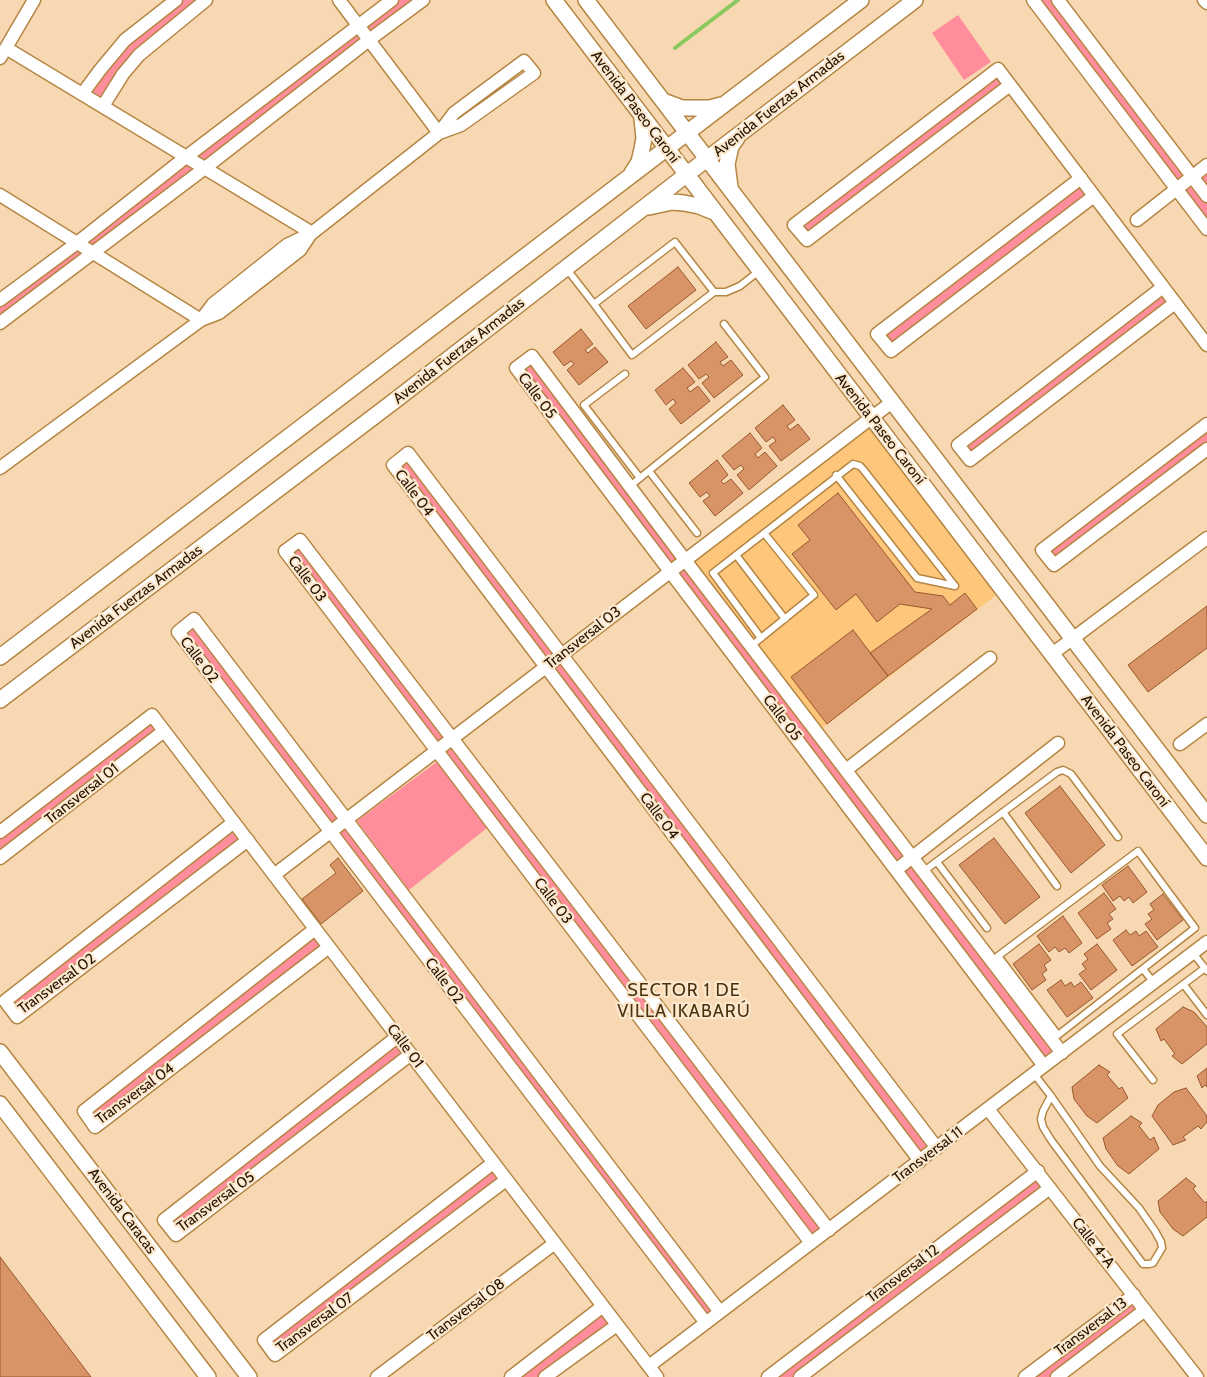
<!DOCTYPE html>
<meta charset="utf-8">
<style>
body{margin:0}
canvas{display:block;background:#f7d8b2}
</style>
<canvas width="1207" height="1377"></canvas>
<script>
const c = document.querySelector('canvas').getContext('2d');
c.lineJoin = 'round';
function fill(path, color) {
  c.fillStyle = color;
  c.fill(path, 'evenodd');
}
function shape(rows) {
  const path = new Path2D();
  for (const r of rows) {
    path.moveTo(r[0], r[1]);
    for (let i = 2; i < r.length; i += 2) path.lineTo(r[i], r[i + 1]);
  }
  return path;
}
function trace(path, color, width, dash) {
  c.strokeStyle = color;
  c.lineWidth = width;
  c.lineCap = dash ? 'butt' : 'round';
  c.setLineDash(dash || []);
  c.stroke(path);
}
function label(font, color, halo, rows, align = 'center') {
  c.font = font + ' Cabin,sans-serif';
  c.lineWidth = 4.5;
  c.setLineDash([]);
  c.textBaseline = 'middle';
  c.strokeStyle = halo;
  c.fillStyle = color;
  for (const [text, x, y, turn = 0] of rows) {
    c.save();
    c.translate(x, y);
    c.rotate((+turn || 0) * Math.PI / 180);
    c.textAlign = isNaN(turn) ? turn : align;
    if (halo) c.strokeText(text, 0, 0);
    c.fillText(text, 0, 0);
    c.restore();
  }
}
fill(shape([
 [871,418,1003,590,817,732,685,560]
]), '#fec67b');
fill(shape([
 [176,0,206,0,151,44,101,105,84,94,100,70],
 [392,0,423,0,0,323,0,300],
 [1033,0,1058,0,1192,177,1207,165,1207,228],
 [958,15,991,62,964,80,932,33],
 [998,69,1010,85,807,240,794,225],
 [1081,178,1094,196,891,351,877,334],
 [1163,287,1175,303,970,460,958,445],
 [532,356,1062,1053,1044,1066,516,368],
 [1207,424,1207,449,1054,565,1042,550],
 [408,453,936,1148,920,1160,393,465],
 [300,540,829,1230,812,1243,285,551],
 [194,619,720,1312,706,1323,178,632],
 [152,715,164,731,0,858,0,832],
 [438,761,487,828,409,890,357,821],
 [234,823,248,840,17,1017,5,1001],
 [316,930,329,947,95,1127,84,1111],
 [398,1037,411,1054,176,1235,164,1220],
 [493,1163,506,1179,275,1355,264,1340],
 [1038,1171,1051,1187,800,1377,768,1377],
 [1134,1294,1145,1309,1057,1377,1025,1377],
 [603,1306,617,1324,545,1377,511,1377]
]), '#ff8d9b');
trace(shape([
 [675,48,738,0]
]), '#8bc85d', 4);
const building = shape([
 [678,267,696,290,646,329,628,306,678,267],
 [581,329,593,344,585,350,588,353,595,347,608,362,579,385,567,370,574,364,571,361,564,366,553,352,581,329],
 [716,342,728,357,720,362,723,366,731,360,743,375,714,398,702,383,709,377,706,374,699,379,688,365,716,342],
 [683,368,695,382,687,388,690,392,698,386,710,401,681,424,669,409,676,403,673,399,666,405,655,390,683,368],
 [783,405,795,420,787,426,790,430,798,424,810,439,781,461,769,446,776,441,773,437,766,442,755,428,783,405],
 [750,433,762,448,755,454,758,458,765,452,777,466,749,490,737,475,744,469,741,465,734,470,722,456,750,433],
 [717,460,728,475,721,481,724,484,731,479,743,493,715,516,703,501,710,496,707,492,700,497,689,483,717,460],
 [838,493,915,592,943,596,950,605,965,593,977,609,888,676,870,653,932,609,900,604,877,622,856,594,836,610,792,554,810,540,798,525,838,493],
 [1207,606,1207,648,1148,692,1128,665,1207,606],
 [853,630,888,676,827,724,791,677,853,630],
 [1060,786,1105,845,1071,873,1025,813,1060,786],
 [994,838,1040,897,1005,924,959,865,994,838],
 [338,858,363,891,321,924,302,899,336,873,330,865,338,858],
 [1128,866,1147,892,1133,903,1129,897,1124,901,1120,896,1113,901,1102,885,1128,866],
 [1104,893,1116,909,1109,914,1113,919,1107,923,1111,929,1097,939,1078,913,1104,893],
 [1163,894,1183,920,1157,940,1145,924,1152,919,1148,914,1154,910,1150,904,1163,894],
 [1063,916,1082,943,1069,953,1065,948,1059,952,1055,947,1049,952,1037,936,1063,916],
 [1126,930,1130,935,1136,931,1139,936,1146,931,1158,947,1132,966,1113,940,1126,930],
 [1039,944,1051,960,1044,965,1047,970,1042,974,1046,980,1032,990,1013,964,1039,944],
 [1097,944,1117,970,1091,990,1079,974,1086,969,1082,964,1088,959,1084,954,1097,944],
 [1061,980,1065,986,1071,982,1074,987,1081,982,1093,998,1067,1017,1047,990,1061,980],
 [1183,1007,1194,1012,1207,1027,1207,1044,1182,1064,1172,1056,1175,1054,1164,1039,1161,1041,1156,1029,1183,1007],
 [1099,1065,1110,1072,1107,1075,1119,1089,1122,1087,1128,1098,1097,1123,1087,1116,1074,1099,1072,1087,1099,1065],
 [1207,1068,1207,1087,1205,1085,1202,1088,1197,1076,1207,1068],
 [1186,1088,1207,1116,1207,1122,1201,1129,1198,1126,1183,1137,1186,1140,1173,1145,1152,1116,1158,1105,1174,1092,1186,1088],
 [1131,1116,1142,1123,1139,1126,1150,1140,1154,1137,1159,1149,1129,1174,1118,1166,1106,1149,1103,1138,1131,1116],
 [1186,1178,1196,1186,1193,1189,1205,1203,1207,1201,1207,1217,1183,1236,1173,1229,1160,1212,1158,1201,1186,1178],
 [0,1257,91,1377,0,1377,0,1257]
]);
fill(building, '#d89367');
trace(building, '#97582c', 1);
const service = shape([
 [566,268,594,304],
 [714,292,675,242,594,304,632,355,714,292,726,292,740,286,759,271],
 [625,374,584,405,640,478],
 [649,471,697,533],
 [836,475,917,578,955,586],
 [630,486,765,377,724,324],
 [736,555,785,619],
 [761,638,713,573,853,464,860,466,862,468,955,586],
 [751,646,814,595,764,533],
 [1003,812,1057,886],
 [1138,851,1195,928,1058,1035,998,956,1138,851],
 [937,862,987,928],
 [924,871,1057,772,1063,770,1071,774,1118,837],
 [1193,953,1207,971],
 [1143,969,1154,983],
 [1184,985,1207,1015],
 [1034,1074,1051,1096,1100,1166,1139,1208,1155,1231,1161,1242,1162,1248,1153,1263,1149,1264,1143,1264,1051,1140,1043,1127,1041,1119,1043,1111,1051,1096],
 [1153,1080,1117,1034,1205,968]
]);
const minor = shape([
 [339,0,439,133],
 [1033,0,1207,229],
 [1058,0,1207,196],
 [1204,0,1207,3],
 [6,48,312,233],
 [0,58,34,0],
 [1010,85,807,240,794,225,998,69,1207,345],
 [83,93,100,70,125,40,176,0],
 [103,106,123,74,139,55,206,0],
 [1081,178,877,334,891,351,1094,196],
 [0,195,201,320],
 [1137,220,1207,165],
 [1163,287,958,445,970,460,1175,303],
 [0,300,77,243,186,157,392,0],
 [201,320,213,304,287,245,312,233,439,133,454,113,524,61,534,73,461,125,439,133],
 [0,323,205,168,369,40,423,0],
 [1207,424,1042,550,1054,565,1207,449],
 [0,468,201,320,219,313,300,250,310,235],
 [1052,654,1207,538],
 [1180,744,1207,724],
 [846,770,990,658],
 [234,822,5,1001,17,1017,248,840],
 [0,832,152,715,657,1377],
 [0,858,164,731],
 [896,870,1058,743],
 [274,875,892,402],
 [315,929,84,1111,95,1127,329,947],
 [397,1037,164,1220,176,1235,411,1054],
 [1044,1066,516,368,532,356,685,560,1062,1053],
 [988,1109,1197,1377],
 [920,1161,393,465,408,453,937,1148],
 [493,1163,264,1340,275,1355,506,1180],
 [811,1243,285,551,300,540,829,1230],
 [706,1323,178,632,194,619,720,1312],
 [649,1366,1207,942],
 [377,1377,555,1243],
 [511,1377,603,1306],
 [545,1377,617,1325],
 [768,1377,1038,1171],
 [800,1377,1050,1188],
 [1025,1377,1134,1295],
 [1057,1377,1145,1310]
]);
const tertiary = shape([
 [554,0,1207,858],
 [586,0,1207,815],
 [663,101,682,108,710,108,721,105],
 [632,173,639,162,642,149,644,138,642,119],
 [730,187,727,164,731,146,737,138],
 [649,207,672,202,684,203,699,206,714,212],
 [0,657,861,0],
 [0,700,393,402,686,175,915,0],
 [0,1052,249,1377],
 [0,1104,208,1377]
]);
trace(service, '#b58643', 9);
trace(minor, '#b58643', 15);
trace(tertiary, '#b58643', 18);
trace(service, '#fff', 6);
trace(minor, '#fff', 12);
trace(tertiary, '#fff', 15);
label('15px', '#251300', '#fce8ce', [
 ["Avenida Fuerzas Armadas",779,104,-38],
 ["Avenida Paseo Caroní",635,107,53],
 ["Avenida Fuerzas Armadas",459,351,-38],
 ["Calle 05",537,396,53],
 ["Avenida Paseo Caroní",880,429,52],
 ["Calle 04",414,493,53],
 ["Calle 03",307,579,53],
 ["Avenida Fuerzas Armadas",136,597,-37],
 ["Transversal 03",583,638,-38],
 ["Calle 02",199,660,53],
 ["Calle 05",782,718,53],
 ["Avenida Paseo Caroní",1125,751,53],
 ["Transversal 01",82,794,-38],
 ["Calle 04",659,816,53],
 ["Calle 03",553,901,53],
 ["Calle 02",444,981,53],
 ["Transversal 02",57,984,-36],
 ["Calle 01",405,1046,53],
 ["Transversal 04",135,1094,-36],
 ["Transversal 11",928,1155,-37],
 ["Transversal 05",216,1202,-36],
 ["Avenida Caracas",122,1211,53],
 ["Calle 4-A",1093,1243,52],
 ["Transversal 12",903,1274,-37],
 ["Transversal 08",466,1310,-37],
 ["Transversal 07",315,1323,-36],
 ["Transversal 13",1091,1327,-37]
]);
c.letterSpacing = '1px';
label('18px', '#4b330e', '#fce8ce', [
 ["SECTOR 1 DE",684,991],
 ["VILLA IKABARÚ",684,1012]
]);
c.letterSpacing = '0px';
</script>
